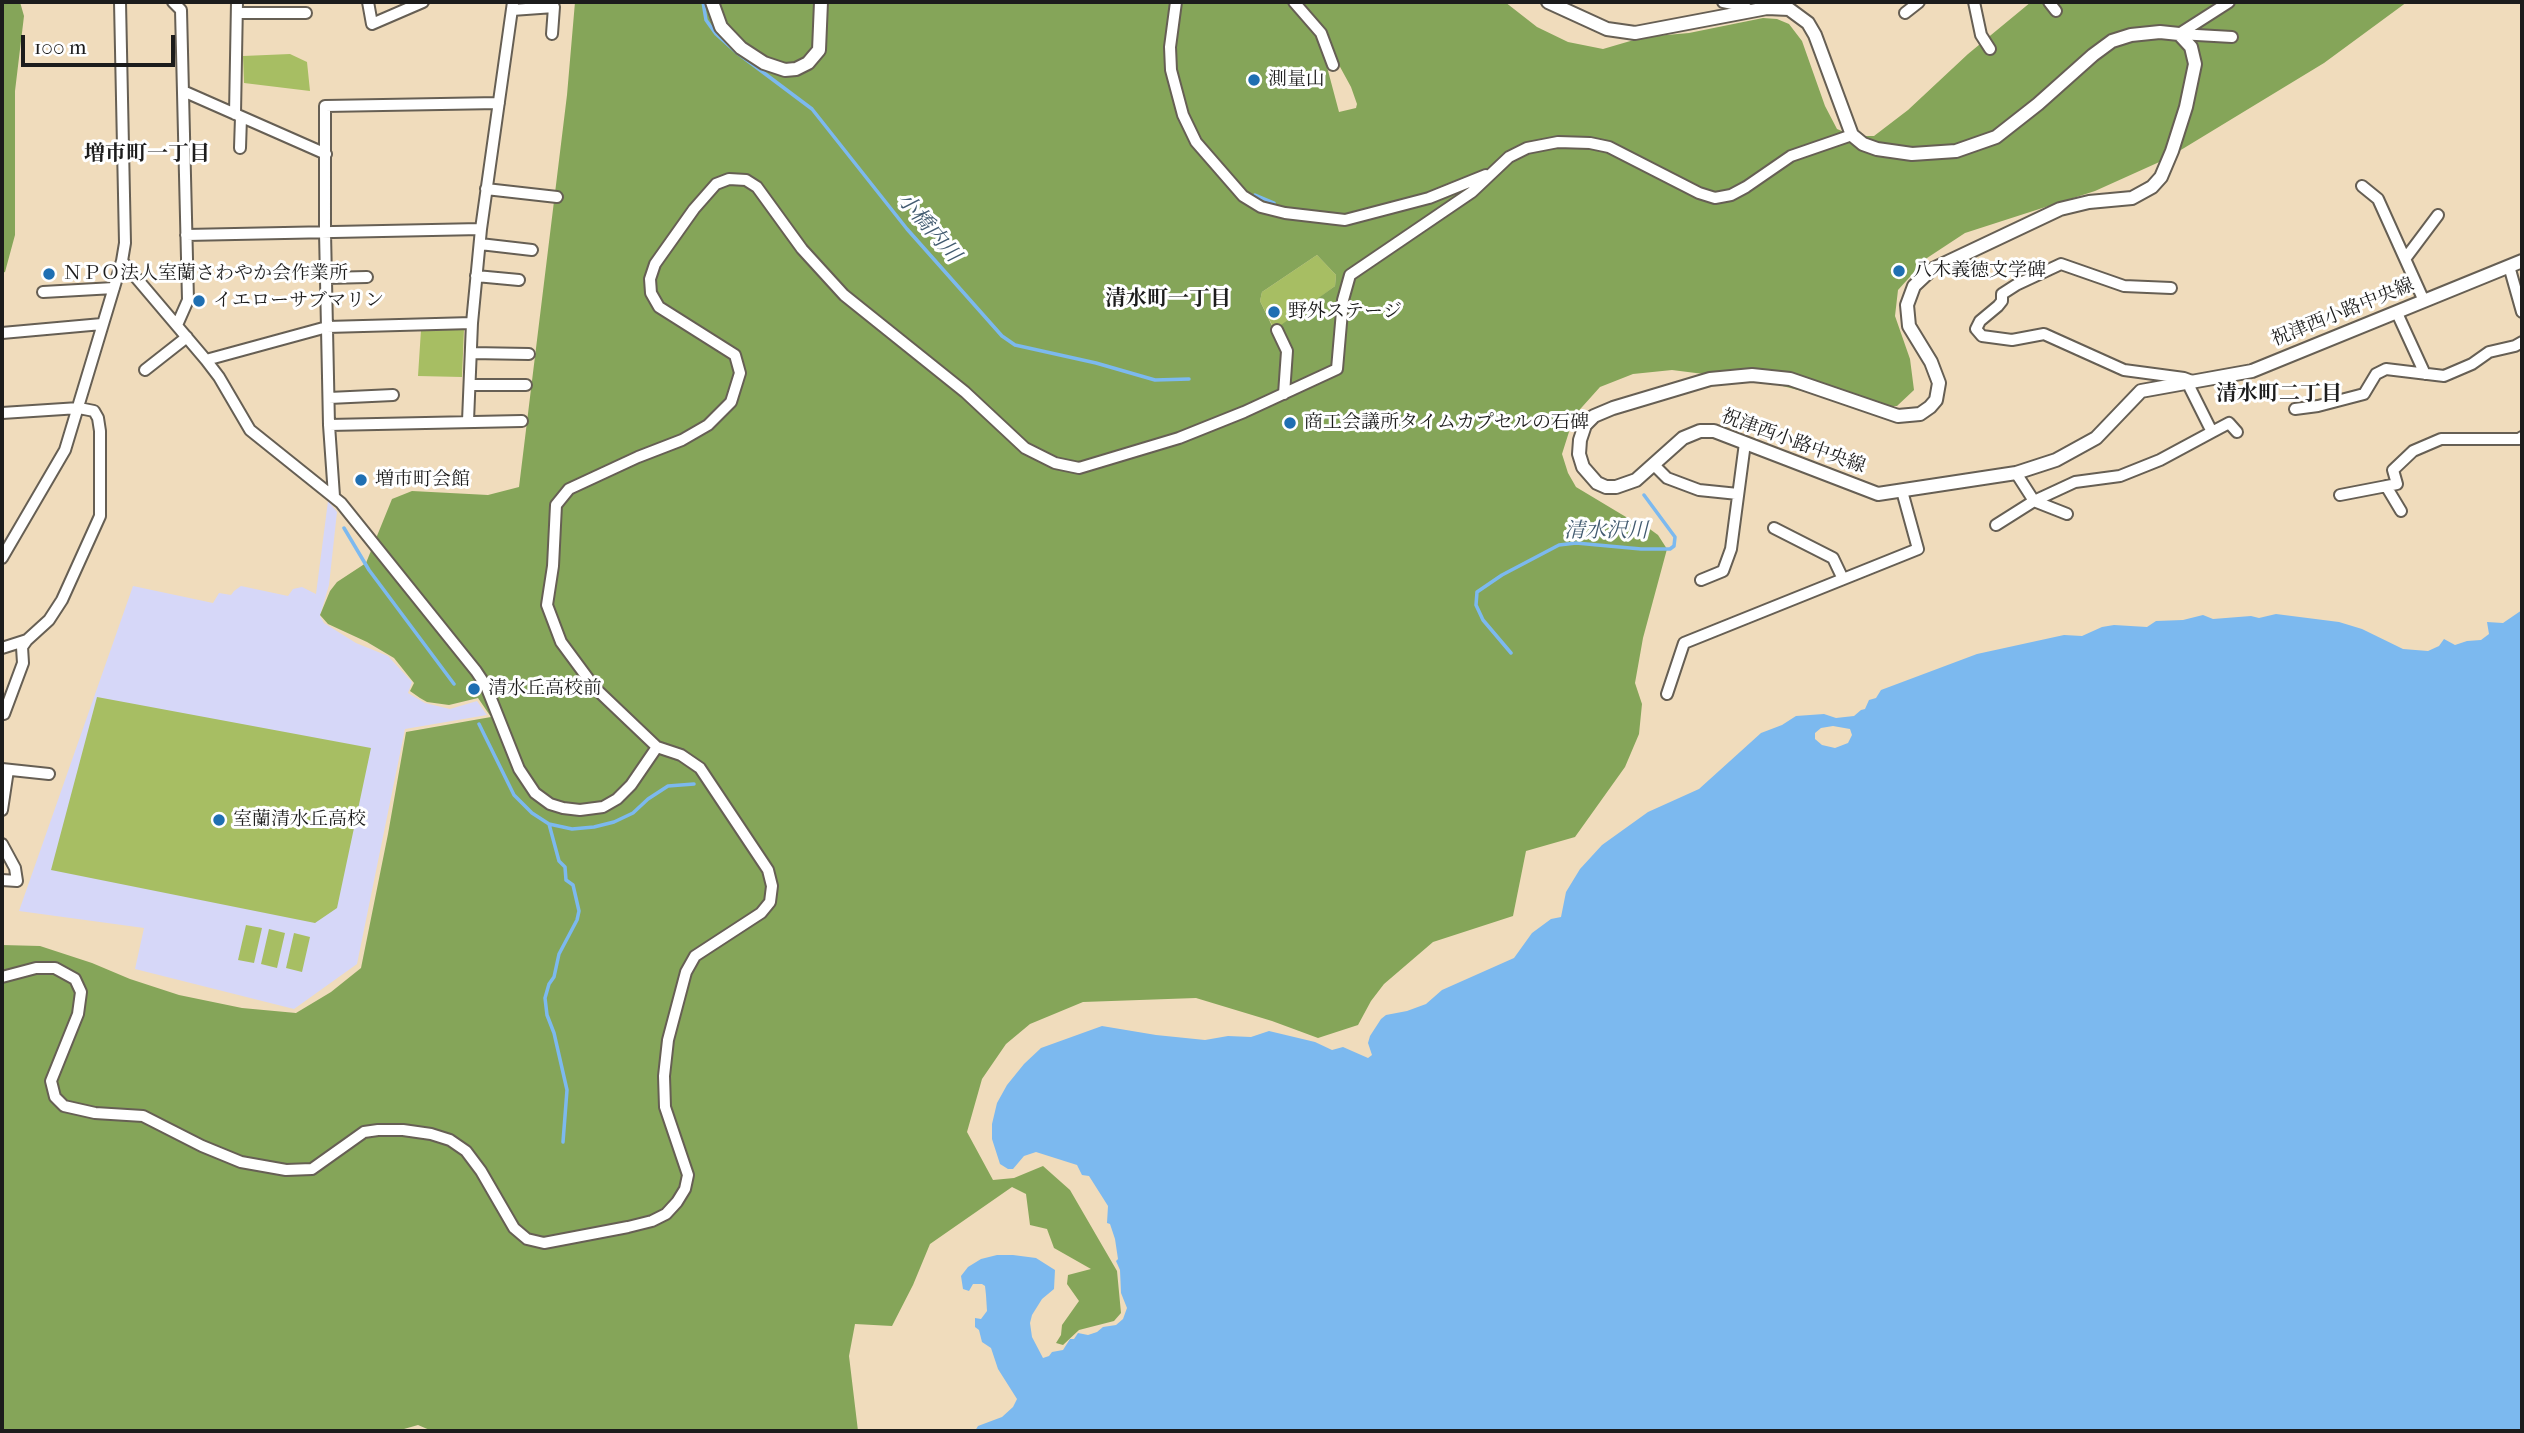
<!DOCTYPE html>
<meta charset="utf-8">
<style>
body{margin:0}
#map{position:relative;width:2524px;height:1433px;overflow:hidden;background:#f0dcbc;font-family:"IM FELL French Canon",serif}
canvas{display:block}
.frame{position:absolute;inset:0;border:4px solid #1c1c1c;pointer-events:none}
.scale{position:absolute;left:21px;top:35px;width:154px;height:32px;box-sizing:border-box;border:4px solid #1c1c1c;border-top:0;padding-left:9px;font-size:21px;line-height:24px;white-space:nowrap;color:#1c1c1c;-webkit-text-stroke:5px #fff;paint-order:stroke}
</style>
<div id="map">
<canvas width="2524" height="1433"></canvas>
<div class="frame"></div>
<div class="scale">100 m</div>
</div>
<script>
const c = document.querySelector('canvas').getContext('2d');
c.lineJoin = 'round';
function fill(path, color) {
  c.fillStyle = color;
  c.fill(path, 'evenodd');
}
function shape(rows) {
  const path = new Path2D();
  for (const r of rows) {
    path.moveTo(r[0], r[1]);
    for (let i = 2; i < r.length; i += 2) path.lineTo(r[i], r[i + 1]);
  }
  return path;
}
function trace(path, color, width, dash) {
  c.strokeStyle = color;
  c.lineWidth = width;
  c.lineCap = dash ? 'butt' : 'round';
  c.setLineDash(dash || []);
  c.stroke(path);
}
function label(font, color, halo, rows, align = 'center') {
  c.font = font + ' "IM FELL French Canon","Noto Serif JP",serif';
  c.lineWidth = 6;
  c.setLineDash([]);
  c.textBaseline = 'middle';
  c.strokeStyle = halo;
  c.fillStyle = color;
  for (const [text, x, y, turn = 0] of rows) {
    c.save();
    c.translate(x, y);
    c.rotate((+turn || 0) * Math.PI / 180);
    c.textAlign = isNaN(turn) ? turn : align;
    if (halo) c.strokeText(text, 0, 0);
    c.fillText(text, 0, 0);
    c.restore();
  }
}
fill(shape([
 [328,501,337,512,329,585,320,616,324,623,356,643,388,656,412,682,408,693,425,703,450,709,477,701,487,715,405,729,357,964,294,1009,135,969,144,928,19,911,133,586,213,603,219,593,231,595,234,591,241,586,288,596,293,589,302,587,316,594]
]), '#d6d7f8');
fill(shape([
 [290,54,307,62,310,91,244,83,243,56],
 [1317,255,1336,275,1335,286,1275,331,1260,301,1262,292],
 [464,329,462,377,418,376,421,330],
 [97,697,371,748,337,908,315,923,51,870],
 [246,925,262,928,254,963,238,960],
 [269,929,285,933,277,968,261,964],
 [294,933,310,937,302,972,286,968]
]), '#a7be63');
fill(shape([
 [2,2,20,2,24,16,15,91,15,235,5,272,2,273],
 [575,2,1505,2,1537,27,1568,42,1603,49,1644,37,1689,33,1763,18,1777,19,1789,24,1802,41,1825,106,1837,129,1854,136,1874,136,1908,110,1968,54,2031,2,2407,2,2324,63,2166,159,2095,191,1965,233,1927,258,1898,290,1895,316,1910,359,1914,390,1897,406,1860,406,1767,382,1672,370,1633,374,1600,387,1574,416,1562,454,1568,473,1576,487,1626,517,1647,527,1658,535,1667,549,1643,638,1635,683,1642,704,1639,734,1625,767,1575,837,1526,851,1513,916,1433,942,1384,984,1371,1001,1358,1025,1318,1038,1272,1021,1196,998,1083,1002,1030,1024,1006,1044,982,1079,967,1132,993,1180,1014,1178,1043,1166,1070,1190,1117,1271,1121,1313,1114,1321,1079,1330,1063,1345,1056,1343,1061,1335,1062,1325,1079,1301,1067,1284,1068,1275,1091,1269,1054,1248,1047,1229,1030,1225,1026,1194,1012,1187,930,1244,913,1285,892,1326,855,1324,849,1356,858,1431,432,1431,418,1425,397,1431,2,1431,2,945,40,946,92,963,130,979,179,995,242,1008,296,1013,331,992,361,968,388,834,406,732,491,717,478,698,449,705,427,702,420,698,410,691,414,683,394,658,367,642,328,624,320,615,330,591,337,582,366,563,392,499,412,491,488,495,519,487,567,95],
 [1339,65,1351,87,1357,104,1356,108,1339,112,1327,67],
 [1317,255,1336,275,1335,286,1274,330,1260,301,1262,292]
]), '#85a559');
fill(shape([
 [2522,610,2522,1431,975,1431,978,1426,1002,1417,1013,1407,1017,1399,998,1369,991,1348,982,1342,979,1330,975,1327,975,1318,981,1319,987,1311,986,1295,985,1286,982,1284,973,1284,969,1291,963,1289,961,1276,968,1267,981,1259,997,1255,1013,1255,1036,1258,1055,1270,1054,1289,1042,1299,1032,1315,1030,1323,1032,1337,1043,1358,1049,1356,1052,1352,1063,1350,1070,1339,1074,1339,1078,1333,1088,1335,1097,1332,1103,1327,1116,1325,1123,1319,1127,1308,1121,1293,1120,1270,1116,1261,1118,1259,1115,1239,1110,1224,1107,1223,1108,1206,1089,1176,1082,1175,1077,1165,1036,1152,1024,1156,1013,1169,1008,1169,1000,1164,992,1139,992,1124,997,1103,1007,1085,1024,1064,1041,1048,1102,1026,1156,1035,1205,1040,1228,1036,1251,1037,1269,1031,1315,1042,1332,1050,1343,1047,1368,1058,1372,1055,1368,1043,1370,1036,1381,1019,1386,1015,1407,1011,1426,1004,1442,990,1514,958,1532,933,1551,919,1561,917,1566,892,1580,869,1602,845,1648,812,1699,789,1761,733,1782,725,1796,716,1824,714,1836,718,1854,716,1861,710,1865,709,1869,700,1876,698,1881,690,1977,654,2064,635,2082,636,2102,627,2114,625,2147,627,2156,621,2183,620,2203,615,2213,619,2251,616,2259,618,2276,614,2339,622,2362,629,2403,649,2428,651,2439,646,2444,639,2455,645,2467,641,2481,640,2489,634,2487,622,2503,623],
 [1833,726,1850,729,1852,735,1848,743,1835,748,1822,745,1815,739,1815,733,1821,728]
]), '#7cb9ef');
trace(shape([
 [703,2,706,20,716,34,736,52,812,109,907,229,1002,336,1015,345,1096,363,1155,380,1189,379],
 [1255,195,1274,203],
 [344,528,369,570,454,684],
 [1511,653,1483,620,1476,605,1477,592,1502,575,1559,545,1576,543,1641,549,1670,549,1674,546,1675,537,1644,495],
 [479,724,514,795,532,813,549,824,572,829,594,827,614,822,633,813,648,799,668,786,694,784],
 [549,824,559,861,565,867,566,880,573,885,579,911,577,920,559,954,554,977,549,984,545,998,547,1015,554,1033,567,1090,563,1142]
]), '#7cb9ef', 3.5);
const minor = shape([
 [173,2,181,10,188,300,177,325],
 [368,2,372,24,423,2],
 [1176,2,1170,47,1171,70,1183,115,1196,142,1243,196,1261,207,1285,213,1345,220,1429,198,1486,175],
 [1294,2,1321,33,1333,65],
 [1723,2,1743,6,1751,11],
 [1974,2,1981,35,1990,49],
 [2049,2,2056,11],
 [512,10,554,7,552,34],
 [237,13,306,13],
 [1905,13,1919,2],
 [2179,34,2229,2],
 [2179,34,2232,37],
 [183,91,326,154],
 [235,114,237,2],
 [240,148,241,117],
 [2362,186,2378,199,2424,301],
 [486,189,557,197],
 [186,235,481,229],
 [480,244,532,250],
 [2405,259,2438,215],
 [122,261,206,360,219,377,250,430,341,503,476,671,486,686,519,769,535,793,550,804,563,808,580,810,603,807,617,799,631,785,657,747],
 [2509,266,2522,312],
 [476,276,519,280],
 [326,278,367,277],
 [43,292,114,288],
 [2397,313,2425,374],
 [1277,330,1287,351,1284,394],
 [2,333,102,324],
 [471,353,529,354],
 [206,360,327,327,472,323],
 [145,370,187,337],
 [471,385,526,385],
 [329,398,393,395],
 [2295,409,2318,406,2364,394,2376,374,2386,369,2444,376,2472,364,2489,352,2515,346,2522,342],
 [2,413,79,408,94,411,98,418,100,431,100,516,62,600,49,620,27,640,2,648],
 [468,421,472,323,481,229,513,2],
 [329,425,522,421],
 [2212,432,2229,423,2237,432],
 [1655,466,1667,478,1699,490,1738,494],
 [2016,473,2034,501,2075,482,2120,476,2160,460,2212,432,2190,388,2192,381,2184,378,2124,370,2044,334,2012,340,1982,336,1976,329,1980,321,1998,306,2002,301,2002,294,2016,285,2061,264,2124,286,2171,288],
 [2386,486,2401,511],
 [2340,495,2397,484,2393,470,2413,451,2441,439,2519,439,2522,437],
 [334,496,329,425,325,232,325,106,499,103],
 [1996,525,2034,501,2067,514],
 [1774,528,1833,558,1843,579],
 [2,558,65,450,122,261,125,243,120,2],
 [1701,580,1723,571,1731,549,1745,443],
 [1667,694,1684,643,1918,549,1902,491],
 [4,714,23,663,22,647,27,640],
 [2,769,49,774],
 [2,810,8,770],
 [2,844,15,868,17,881,2,880],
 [2,977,36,968,55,968,75,979,81,992,78,1014,51,1081,55,1097,64,1106,95,1113,143,1116,202,1146,241,1162,286,1170,312,1169,364,1132,378,1130,403,1130,431,1134,450,1140,466,1151,481,1171,514,1228,527,1239,544,1243,628,1227,652,1221,666,1214,677,1202,685,1189,688,1175,665,1107,664,1076,668,1040,686,972,695,956,761,913,770,902,772,886,768,870,700,768,681,755,657,747,595,688,561,642,547,605,553,566,556,505,569,489,638,457,682,440,708,425,731,402,740,373,735,355,659,307,651,293,650,279,655,264,694,209,716,184,729,179,746,180,757,187,802,249,844,295,965,392,1025,448,1055,463,1079,468,1179,438,1244,412,1337,369,1343,300,1350,275,1472,192,1509,157,1527,148,1558,142,1590,143,1609,147,1699,193,1715,198,1731,195,1746,187,1791,156,1852,135]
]);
const major = shape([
 [712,2,721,27,741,48,764,63,785,70,796,69,808,63,819,50,821,2],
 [1548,2,1607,29,1635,33,1767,8,1789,9,1808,23,1815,35,1852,135,1863,144,1877,149,1912,154,1956,151,1996,137,2038,104,2093,55,2112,41,2131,35,2160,32,2179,34,2191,47,2195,64,2186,107,2172,151,2161,177,2152,187,2132,198,2089,202,2060,209,1931,270,1914,286,1907,305,1909,326,1931,362,1939,383,1936,400,1930,407,1920,414,1898,416,1790,379,1752,375,1710,379,1613,408,1594,416,1585,425,1580,440,1579,454,1583,467,1597,483,1606,487,1616,487,1636,480,1683,438,1700,431,1714,431,1878,494,2016,473,2056,460,2096,438,2141,391,2252,371,2522,261]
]);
trace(minor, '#665f54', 14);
trace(major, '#665f54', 16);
trace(minor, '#fff', 10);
trace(major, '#fff', 12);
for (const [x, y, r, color] of [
 [1254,80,7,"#1f6fb2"],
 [1899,271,7,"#1f6fb2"],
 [49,274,7,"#1f6fb2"],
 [199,301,7,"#1f6fb2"],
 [1274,312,7,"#1f6fb2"],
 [1290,423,7,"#1f6fb2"],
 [361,480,7,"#1f6fb2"],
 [474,689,7,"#1f6fb2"],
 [219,820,7,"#1f6fb2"]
]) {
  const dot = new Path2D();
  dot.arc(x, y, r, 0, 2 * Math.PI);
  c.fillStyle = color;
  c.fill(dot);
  trace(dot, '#fff', 2.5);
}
label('19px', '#1c1c1c', '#fff', [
 ["測量山",1268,80],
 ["八木義徳文学碑",1913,271],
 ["ＮＰＯ法人室蘭さわやか会作業所",63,274],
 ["イエローサブマリン",213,301],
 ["野外ステージ",1288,312],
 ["商工会議所タイムカプセルの石碑",1304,423],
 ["増市町会館",375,480],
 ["清水丘高校前",488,689],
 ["室蘭清水丘高校",233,820]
], 'left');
label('19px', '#1c1c1c', '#fff', [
 ["祝津西小路中央線",2343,313,-22],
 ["祝津西小路中央線",1793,442,20]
]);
label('bold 21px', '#1c1c1c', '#fff', [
 ["増市町一丁目",147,155],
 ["清水町一丁目",1168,300],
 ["清水町二丁目",2279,395]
]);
label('italic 21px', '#425b70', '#fff', [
 ["小橋内川",928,228,49],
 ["清水沢川",1606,532]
]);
</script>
